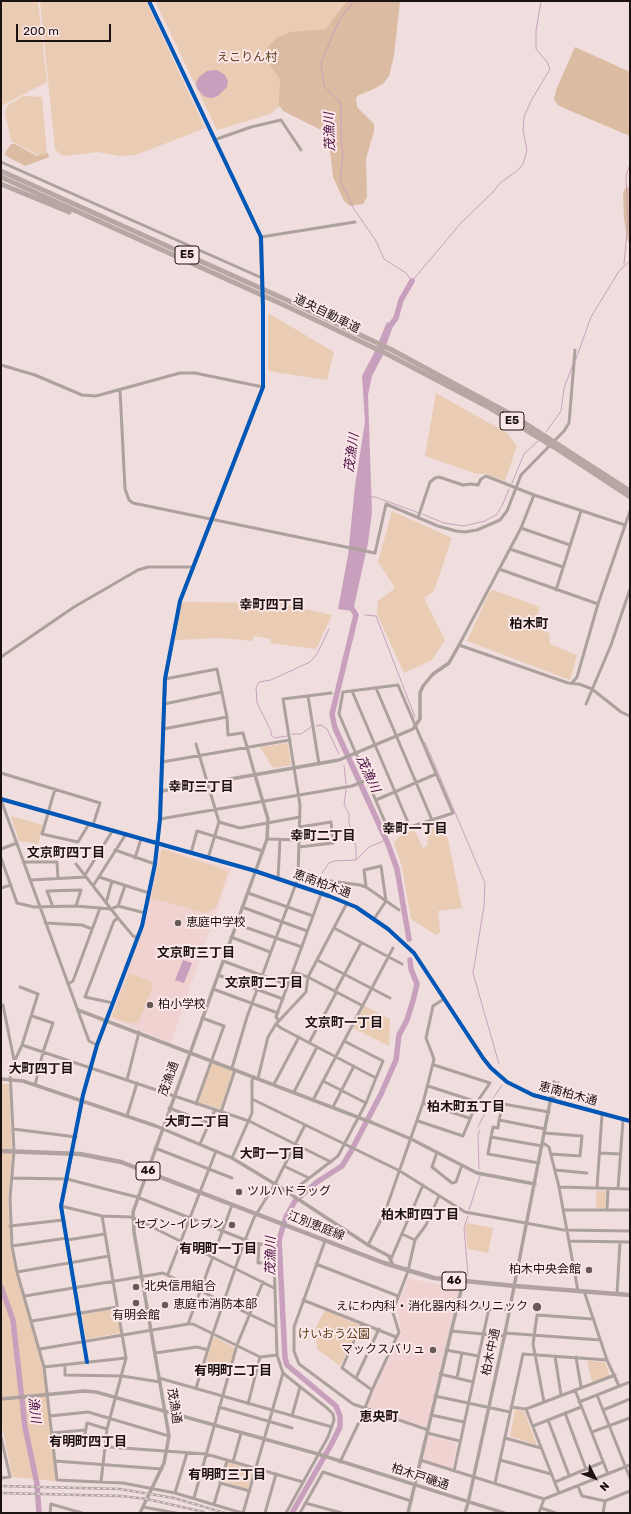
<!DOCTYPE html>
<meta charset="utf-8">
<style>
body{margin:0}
#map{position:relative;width:631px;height:1514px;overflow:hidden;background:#efdedd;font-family:Rubik,sans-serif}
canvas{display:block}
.frame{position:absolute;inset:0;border:2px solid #1c1211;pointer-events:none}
.north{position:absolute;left:575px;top:1458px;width:40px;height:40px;-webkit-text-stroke:3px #fbe7e7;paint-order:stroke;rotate:132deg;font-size:11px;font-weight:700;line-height:16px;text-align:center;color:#1c1211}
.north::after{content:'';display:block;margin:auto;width:14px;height:18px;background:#1c1211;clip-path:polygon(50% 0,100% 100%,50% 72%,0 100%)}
.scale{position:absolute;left:16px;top:24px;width:95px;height:18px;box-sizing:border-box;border:2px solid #1c1211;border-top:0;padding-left:5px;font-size:12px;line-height:14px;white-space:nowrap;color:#1c1211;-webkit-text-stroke:3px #fbe7e7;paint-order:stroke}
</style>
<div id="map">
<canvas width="631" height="1514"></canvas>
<div class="frame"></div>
<div class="north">N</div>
<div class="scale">200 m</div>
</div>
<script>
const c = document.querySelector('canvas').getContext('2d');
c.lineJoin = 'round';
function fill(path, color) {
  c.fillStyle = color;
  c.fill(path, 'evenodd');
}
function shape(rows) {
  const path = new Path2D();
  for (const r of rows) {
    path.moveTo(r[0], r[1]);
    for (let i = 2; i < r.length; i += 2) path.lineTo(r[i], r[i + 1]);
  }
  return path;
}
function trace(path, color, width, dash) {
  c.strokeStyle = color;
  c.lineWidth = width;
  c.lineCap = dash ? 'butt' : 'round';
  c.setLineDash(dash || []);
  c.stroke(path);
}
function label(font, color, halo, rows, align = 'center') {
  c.font = font + ' Rubik,"Noto Sans JP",sans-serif';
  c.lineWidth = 4;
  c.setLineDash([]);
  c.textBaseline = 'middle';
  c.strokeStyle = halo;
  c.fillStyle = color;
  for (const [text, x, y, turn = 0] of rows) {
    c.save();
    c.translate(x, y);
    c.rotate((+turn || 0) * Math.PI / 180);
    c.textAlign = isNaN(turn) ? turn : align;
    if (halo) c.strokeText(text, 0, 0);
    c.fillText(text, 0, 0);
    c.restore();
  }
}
fill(shape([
 [162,848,231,869,171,1043,110,1018,141,935,160,850],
 [408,1278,459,1289,426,1427,366,1406,401,1333,397,1310],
 [428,1436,457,1443,452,1468,423,1460]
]), '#f0d2d1');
fill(shape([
 [1,1,38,1,47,82,1,106],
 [40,1,146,1,205,128,136,155,120,156,98,152,65,156,60,154,55,149],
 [155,1,360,1,298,90,270,114,217,130],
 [23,96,42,97,47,155,42,157,38,155,11,141,5,113,7,106],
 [268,313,334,352,327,380,268,371],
 [436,393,507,433,517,446,505,481,486,474,477,474,425,456],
 [392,511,452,538,434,591,424,598,445,640,432,660,404,673,377,614,378,601,395,588,378,562],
 [493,590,540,607,533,627,549,633,550,644,577,655,570,680,467,641,489,593],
 [181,602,279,603,332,615,316,649,270,643,271,639,254,636,252,641,222,638,175,640],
 [288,743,291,765,273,768,260,747],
 [11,816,43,825,38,844,19,841],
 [438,822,448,839,462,908,438,911,440,932,436,935,411,919,402,867,394,842,404,832,415,831,423,848,427,846,429,824],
 [162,849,228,871,216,907,206,913,151,898],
 [129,973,154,983,138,1023,134,1021,132,1024,112,1017],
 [365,1006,390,1019,389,1046,353,1028],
 [212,1063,233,1071,220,1109,198,1102],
 [1,1084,9,1084,12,1155,8,1198,11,1248,16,1273,33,1326,45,1380,56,1481,12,1477,1,1421],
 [596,1191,606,1191,605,1208,596,1208],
 [467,1223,493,1228,488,1253,468,1249,465,1230],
 [116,1309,121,1333,86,1339,82,1314],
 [325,1310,359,1325,340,1366,317,1349,315,1329],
 [214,1337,235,1348,228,1368,206,1361],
 [587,1361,605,1362,610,1376,592,1382],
 [515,1410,524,1411,537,1445,510,1436],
 [228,1462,253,1470,248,1489,222,1481]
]), '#eacbb3');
fill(shape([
 [347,1,400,1,394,56,389,76,384,83,374,89,359,95,356,98,357,107,374,124,374,131,366,159,367,197,363,204,350,206,344,201,333,177,329,143,325,132,283,111,279,105,280,79,265,59,264,52,276,38,291,32,326,29],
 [575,47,630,72,630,136,559,106,554,100,556,90],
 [11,144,15,144,37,156,48,153,49,157,25,166,6,156,5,153],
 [630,187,630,243,628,242,624,219,623,194,625,188]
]), '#dbbba2');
fill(shape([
 [217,70,225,75,228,81,227,87,218,96,212,98,205,97,197,89,196,83,199,77,207,71],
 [387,322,393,326,382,357,372,376,368,395,372,513,368,543,353,611,338,609,348,555,355,486,365,422,362,376,374,353],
 [183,960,192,963,184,983,175,980]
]), '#c8a0bd');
trace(shape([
 [354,1,339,20,321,63,324,86,339,101,341,106,341,141,343,153,340,180,354,209,376,241,384,259,406,273,412,281,461,223,493,192,501,182,517,171,523,164,527,150,523,130,524,117,531,101,550,69,547,62,536,49,536,31,541,1],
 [624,264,628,221,626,176,630,164],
 [576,359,591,317,619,271,630,261],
 [546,432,561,411,564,388,572,367],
 [512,483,524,454,538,441],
 [371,497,375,497,419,513],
 [422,514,444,523,464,526,485,521,496,515,502,506,509,489],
 [365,615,376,616,415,717],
 [316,726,321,725,327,729,339,754],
 [292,734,301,734,311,727],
 [287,736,275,738,271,735,271,731,257,703,256,688,259,682,271,680,310,662,317,654,329,629],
 [425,742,485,883,484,906,473,973,499,1064],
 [344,765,346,784],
 [346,790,344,804,349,814,349,823,356,847,356,859],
 [322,873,329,863,334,861,356,860,369,847,386,840],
 [478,1127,490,1103,502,1085],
 [479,1169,478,1135,480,1130],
 [469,1210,480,1176],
 [468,1216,464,1228,468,1275]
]), '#c8a0bd', 1);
trace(shape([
 [387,330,396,318,401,300,412,281],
 [350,605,356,615,332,714,335,728,388,844,397,869,409,939],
 [1,1287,13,1320,25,1427,37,1484,39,1513],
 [292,1513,331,1445,340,1427,340,1416,336,1406,287,1365,285,1358,279,1240,286,1217,295,1201,317,1182,342,1166,350,1153,381,1094,396,1060,399,1035,407,1020,414,997,417,984,411,969,410,960]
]), '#c8a0bd', 5.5);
trace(shape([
 [214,140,251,127,281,120,301,150],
 [1,162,262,278,260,235,149,1],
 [261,237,355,222],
 [1,365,35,375,82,395,96,396,180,373,195,373,263,387],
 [120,390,125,489,129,500,133,503,375,553,386,504,438,526,456,531,465,532,477,530,500,520,507,511,521,475,564,431,569,423,575,350],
 [534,495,521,528,459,645,568,683,579,684,592,689,621,712,630,716],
 [418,518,430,482,435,478,439,477,463,485,471,484,478,485,481,479,486,476,534,495,625,525],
 [521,528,570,545],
 [510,549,563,567],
 [499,569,598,604,630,511],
 [556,590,581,511],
 [1,657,74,607,138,570,148,567,192,567],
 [165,679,217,669,227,717,228,735,243,733,255,775],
 [572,683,577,677,598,604],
 [398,685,453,813,404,829,385,822,339,714,343,692,398,685],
 [376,688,432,820],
 [352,691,410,827],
 [308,696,319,764],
 [164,704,222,692],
 [586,704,611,645,630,589],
 [163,729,227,717],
 [196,744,219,822,208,858],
 [162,762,290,740],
 [1,773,100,803,93,825],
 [55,789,42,834,78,842,89,824],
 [1,800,89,1041,97,1045],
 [376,800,436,774],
 [160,819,352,786,367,780],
 [219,822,240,828,300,817],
 [267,839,299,840],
 [299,847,333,843,331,822,300,827],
 [1,849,17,843],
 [115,850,155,864],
 [191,853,197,831,263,851],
 [1,858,17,903,34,907,76,906,111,909,118,906,145,913],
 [135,858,141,839],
 [23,862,57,862,58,878],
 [76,864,118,918,133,936,138,938],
 [85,875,113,830],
 [99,877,149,893],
 [278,879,280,840],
 [30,880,86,877],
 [93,886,126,834],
 [366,887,399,910],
 [1,888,11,885],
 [248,893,313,916],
 [106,903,112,881],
 [118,906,125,886],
 [53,907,47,891,81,890,76,906],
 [242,907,307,931],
 [45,923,82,925,92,929],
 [236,924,302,947],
 [334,928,402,964],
 [231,937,270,952],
 [317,960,390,998],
 [223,961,288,985],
 [293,972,308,977,363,1006],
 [218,975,283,999],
 [68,984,73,981,100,908],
 [20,987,38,994,22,1045,10,1071,14,1151,10,1198,12,1246,17,1272,44,1367,57,1480,123,1483,175,1493,242,1513],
 [213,989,278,1013],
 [335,992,361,943],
 [113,1003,85,997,114,921,118,918],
 [3,1005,14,1060],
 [32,1016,53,1023,43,1052,35,1085],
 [279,1021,276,1017,313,916,321,894,330,881,360,885,366,887,364,870,381,866,386,901,374,919],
 [276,1024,281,1028,376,1078,366,1103],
 [344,1041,383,1061,376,1078],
 [309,1043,336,993],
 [22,1045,249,1121,331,1162],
 [232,1068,247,1017,298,878,300,805,283,699,331,693],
 [258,1078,268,1037,276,1024,306,992,308,977,347,903],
 [127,1080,139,1032],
 [274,1084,299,1037],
 [428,1086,477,1102],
 [294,1092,317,1047],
 [252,1099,400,1171,465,1212,564,1230,630,1231],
 [313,1100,393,948],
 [423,1103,469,1118],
 [196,1104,224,1026,202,1018],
 [333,1107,354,1066],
 [169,1108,209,1123],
 [221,1112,235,1070],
 [127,1116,137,1083],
 [418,1121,463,1136,477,1102,490,1083,434,1065],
 [13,1129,76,1137],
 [545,1129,499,1120,503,1104,549,1112],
 [544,1133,582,1136,580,1156,551,1154],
 [491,1137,493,1127,498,1128,499,1120],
 [543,1143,549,1147,559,1187,578,1291],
 [200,1144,215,1110],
 [155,1148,232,1178],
 [437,1152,432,1167,452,1183,456,1182,462,1165],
 [600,1153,620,1154],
 [232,1158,252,1113,252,1081,254,1077],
 [539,1163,488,1154,491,1137,542,1146],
 [284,1166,309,1178],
 [555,1170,587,1173],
 [12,1178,67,1179,117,1192,137,1197,253,1243,272,1245,274,1258,277,1355,283,1373,289,1378,327,1408,333,1414,334,1420,328,1437,286,1513],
 [559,1187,630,1189],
 [597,1188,602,1114],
 [618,1189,623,1120],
 [291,1194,295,1189,338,1156,366,1103,323,1081],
 [61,1206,102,1216,132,1217,274,1288],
 [564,1210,630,1210],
 [607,1210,608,1189],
 [10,1226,63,1220],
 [402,1234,415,1240,426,1225,439,1196],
 [67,1240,105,1234],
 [325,1241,294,1327,294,1351,299,1364,353,1404,428,1430],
 [569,1241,630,1242],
 [259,1244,258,1263,274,1263],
 [368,1245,385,1212,423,1103,434,1059,426,1038,433,1006,444,999],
 [12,1246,67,1238],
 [391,1259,423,1185],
 [316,1264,398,1296],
 [17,1272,109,1256],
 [168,1274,216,1151],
 [584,1291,607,1360,619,1386],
 [617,1294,620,1242],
 [25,1296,163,1273,276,1327],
 [303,1300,396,1337],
 [457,1306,510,1310],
 [32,1321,117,1307],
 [80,1321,87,1362],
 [362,1323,342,1368,372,1390],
 [188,1324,232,1205],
 [451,1331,505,1336],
 [505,1333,600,1340],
 [40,1349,188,1324,193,1324,260,1357,277,1355],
 [446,1350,478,1356],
 [155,1353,197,1347,208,1350],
 [555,1356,561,1395],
 [576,1357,581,1387],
 [65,1365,65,1375,122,1376,160,1382],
 [44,1367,126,1358],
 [440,1374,473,1382],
 [159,1378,332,1427],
 [356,1378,379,1329],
 [457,1378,462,1353],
 [196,1388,213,1333,245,1240,254,1218,275,1184,305,1125],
 [575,1390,608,1474],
 [597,1395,630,1478],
 [435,1396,510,1412],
 [544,1402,533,1344,537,1315,593,1319],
 [579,1402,630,1382],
 [248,1404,260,1357],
 [219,1407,292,1428],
 [511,1407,526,1409],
 [603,1410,630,1399],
 [565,1413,586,1469],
 [431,1415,464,1422],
 [50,1416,88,1412,169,1436],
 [292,1416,300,1387],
 [548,1420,569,1475],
 [533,1426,581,1407],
 [592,1432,630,1418],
 [52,1433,85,1430],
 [427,1433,460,1441],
 [1,1437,10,1477,1,1478],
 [505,1438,541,1448],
 [54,1443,206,1454,303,1482],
 [83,1445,87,1423,107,1429],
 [420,1460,544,1499],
 [500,1460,551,1474],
 [55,1461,162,1469],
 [233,1462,241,1433],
 [340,1462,361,1418,372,1390,399,1332,393,1313,394,1308,408,1271,415,1240],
 [454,1471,489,1308],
 [101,1482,107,1429,126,1358,102,1216],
 [555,1482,603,1462],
 [220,1483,250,1491],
 [495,1483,523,1354,607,1360],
 [578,1486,582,1496,605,1501,630,1491],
 [175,1493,187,1453],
 [559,1493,526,1409,615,1375],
 [194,1498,237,1345,263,1282],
 [305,1503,342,1513],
 [214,1504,227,1461],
 [143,1507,176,1513],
 [541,1508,556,1513],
 [50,1513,51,1504,82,1513],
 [243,1513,283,1373],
 [265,1513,276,1474],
 [300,1513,323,1472,411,1501],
 [539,1513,544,1499,630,1465],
 [603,1513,605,1501]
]), '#aca19d', 3);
trace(shape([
 [262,285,262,278],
 [162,791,339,760,413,729,420,719,420,693,423,686,433,674,449,663,459,645],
 [1,799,252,870,329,896,356,907,388,929,414,953,483,1058,491,1068,507,1082,533,1095,630,1121],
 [78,1010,373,1123,411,1139,477,1173,535,1184],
 [1,1079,23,1081,156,1126,232,1158,275,1184,368,1245,389,1256,393,1266],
 [552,1099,555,1096,558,1083],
 [80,1321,61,1206,83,1095,97,1045,142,926,155,864,160,819,165,679,180,601,263,387,263,301],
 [1,1399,84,1391,96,1392,318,1454,504,1513],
 [140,1513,164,1463,169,1436,134,1232,133,1212,267,839,268,819,255,775],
 [408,1513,463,1282],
 [465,1513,468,1503,505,1333,554,1082]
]), '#aca19d', 3.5);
trace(shape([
 [1,1151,80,1154,121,1162,384,1263,434,1278,515,1286,630,1295]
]), '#b0a2a0', 4.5);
trace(shape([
 [1,171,289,301,392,350,514,416,630,491],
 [1,177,286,306,389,355,490,408,554,447,630,497],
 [1,184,69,212]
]), '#b6a7a4', 5);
const rail = shape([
 [1,1486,120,1489,174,1498,225,1513],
 [1,1493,121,1496,147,1499,204,1512]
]);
trace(rail, '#b1a6a4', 2.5);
trace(rail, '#fbe7e7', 1, [3]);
trace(shape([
 [1,799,252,870,329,896,356,907,388,929,414,953,483,1058,491,1068,507,1082,533,1095,630,1121],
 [87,1362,61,1206,83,1095,97,1045,142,926,155,864,160,819,165,679,180,601,263,387,263,308,261,237,149,1]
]), '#0057b8', 4);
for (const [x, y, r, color] of [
 [178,923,4,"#665958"],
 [150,1005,4,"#665958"],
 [239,1192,4,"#665958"],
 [232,1225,4,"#665958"],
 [589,1270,4,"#665958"],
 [136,1287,4,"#665958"],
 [136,1303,4,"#665958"],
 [165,1305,4,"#665958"],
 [537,1307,5,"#665958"],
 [433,1350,4,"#665958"]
]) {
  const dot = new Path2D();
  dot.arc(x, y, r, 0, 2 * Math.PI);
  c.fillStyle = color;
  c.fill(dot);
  trace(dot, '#fbe7e7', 1.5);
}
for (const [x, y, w] of [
 [187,255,24],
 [512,421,24],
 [148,1171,24],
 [454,1281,24]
]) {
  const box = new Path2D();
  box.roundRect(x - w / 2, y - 9, w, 18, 3);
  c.fillStyle = '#fbe7e7';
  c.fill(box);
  trace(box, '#1c1211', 1);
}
label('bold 11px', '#1c1211', null, [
 ["E5",187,255],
 ["E5",512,421],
 ["46",148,1171],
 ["46",454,1281]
]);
label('12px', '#5b3d19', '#fbe7e7', [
 ["えこりん村",247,58],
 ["けいおう公園",334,1335]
]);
label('12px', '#1c1211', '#fbe7e7', [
 ["道央自動車道",327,314,26],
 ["恵南柏木通",322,884,20],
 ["茂漁通",169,1079,-70],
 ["恵南柏木通",568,1094,15],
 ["江別恵庭線",316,1226,21],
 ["柏木中通",491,1352,-78],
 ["茂漁通",174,1406,81],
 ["柏木戸磯通",420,1477,18]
]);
label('12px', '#1c1211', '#fbe7e7', [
 ["恵庭中学校",186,923],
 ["柏小学校",158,1005],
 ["ツルハドラッグ",247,1192],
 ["セブン-イレブン",224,1225,"right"],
 ["柏木中央会館",581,1270,"right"],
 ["北央信用組合",144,1287],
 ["恵庭市消防本部",173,1305],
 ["えにわ内科・消化器内科クリニック",528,1307,"right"],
 ["有明会館",136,1316,"center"],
 ["マックスバリュ",425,1350,"right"]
], 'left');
label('italic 13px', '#480d42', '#fbe7e7', [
 ["茂漁川",330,132,-92],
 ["茂漁川",352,453,-82],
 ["茂漁川",368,774,65],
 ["茂漁川",271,1256,-89],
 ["漁川",34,1410,83]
]);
label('bold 13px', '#1c1211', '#fbe7e7', [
 ["幸町四丁目",272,605],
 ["柏木町",529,624],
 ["幸町三丁目",201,787],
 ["幸町一丁目",415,829],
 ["幸町二丁目",323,836],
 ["文京町四丁目",66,853],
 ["文京町三丁目",196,953],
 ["文京町二丁目",264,983],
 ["文京町一丁目",344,1023],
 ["大町四丁目",41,1069],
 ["柏木町五丁目",466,1107],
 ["大町二丁目",197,1122],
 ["大町一丁目",272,1154],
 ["柏木町四丁目",420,1215],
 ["有明町一丁目",218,1249],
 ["有明町二丁目",233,1371],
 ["恵央町",379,1417],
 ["有明町四丁目",88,1442],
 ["有明町三丁目",227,1475]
]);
</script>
